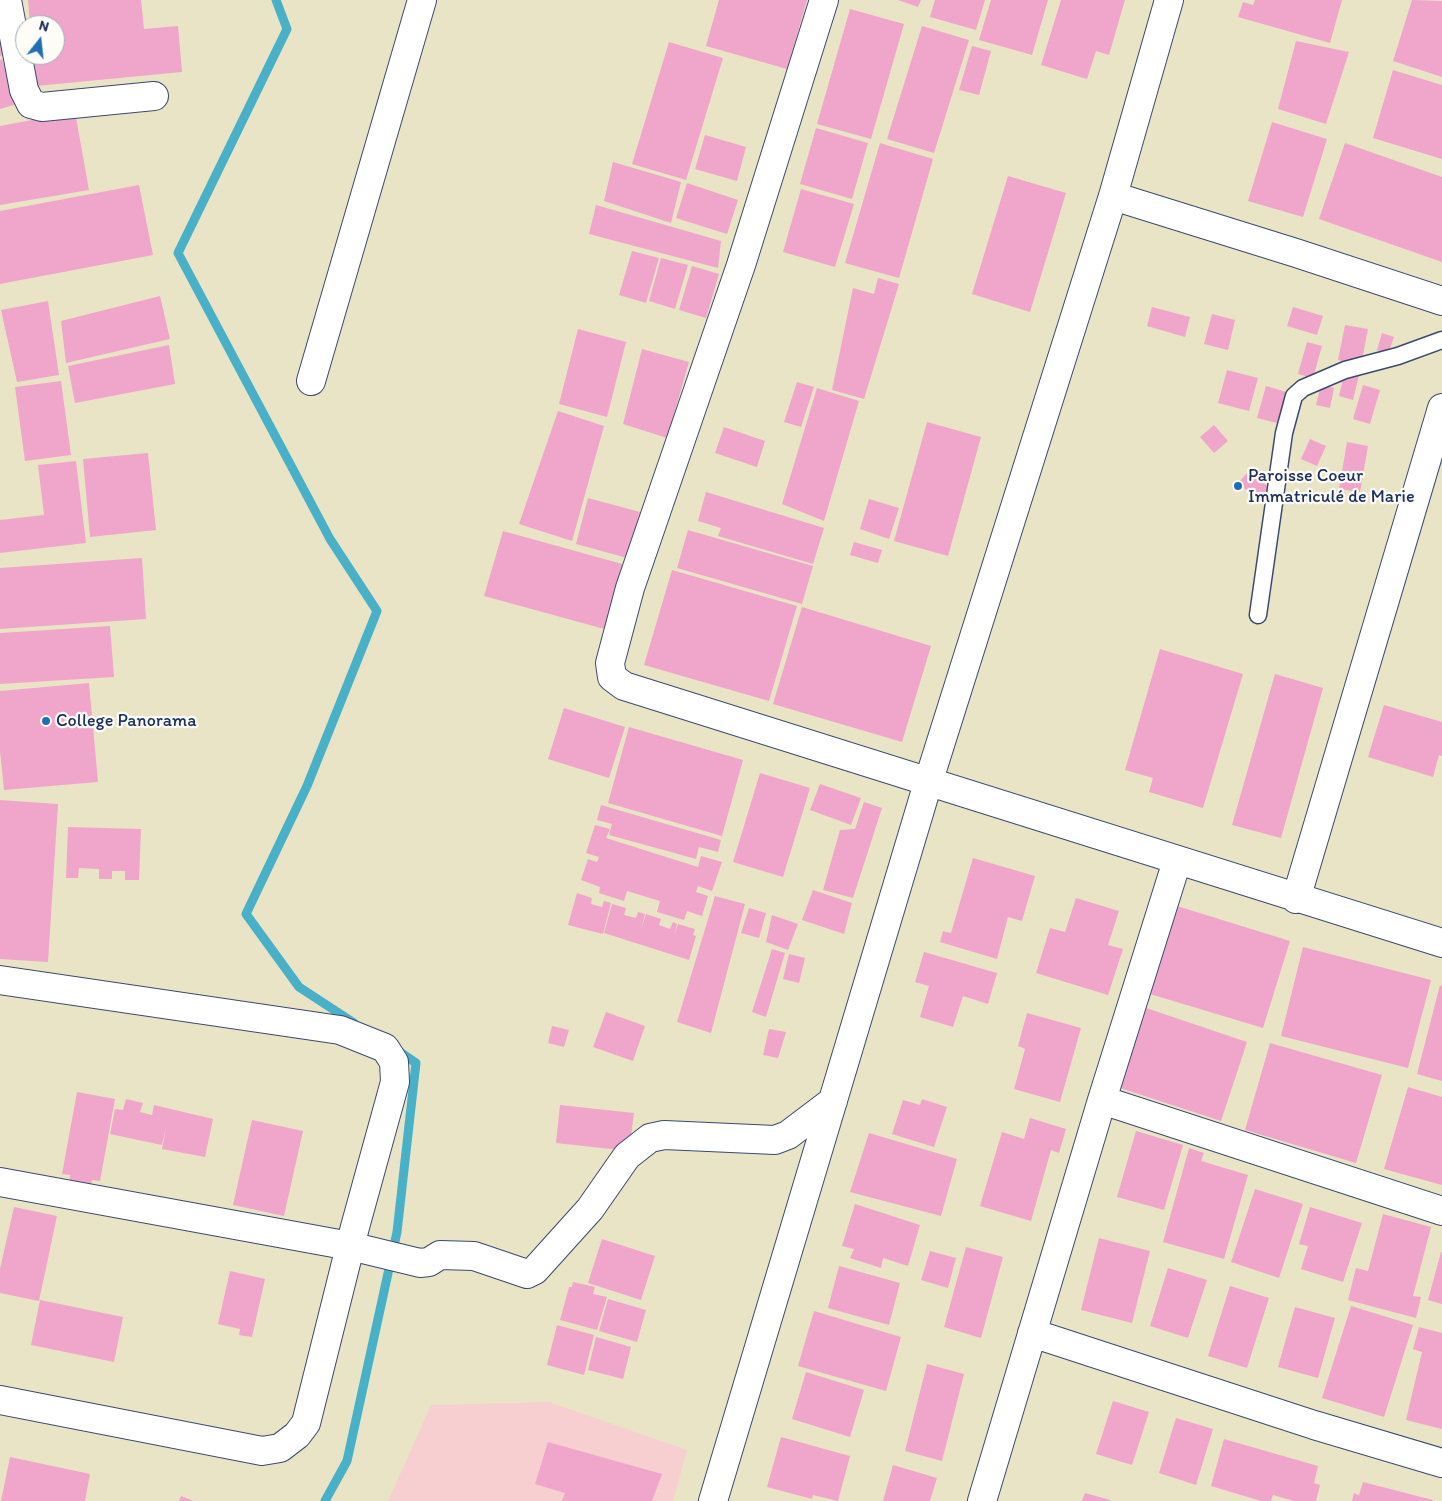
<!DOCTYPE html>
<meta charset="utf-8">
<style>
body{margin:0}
#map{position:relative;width:1442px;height:1501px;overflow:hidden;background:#eae4c6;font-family:Itim,sans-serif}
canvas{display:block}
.north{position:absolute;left:15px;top:15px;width:50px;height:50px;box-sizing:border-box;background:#fdfcf7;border:1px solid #a3aaba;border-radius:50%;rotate:16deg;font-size:14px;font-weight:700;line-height:20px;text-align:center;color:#1b2f5e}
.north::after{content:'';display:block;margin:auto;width:18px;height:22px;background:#1f6fb2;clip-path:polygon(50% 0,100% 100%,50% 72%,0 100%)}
</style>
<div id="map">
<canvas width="1442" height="1501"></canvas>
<div class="north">N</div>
</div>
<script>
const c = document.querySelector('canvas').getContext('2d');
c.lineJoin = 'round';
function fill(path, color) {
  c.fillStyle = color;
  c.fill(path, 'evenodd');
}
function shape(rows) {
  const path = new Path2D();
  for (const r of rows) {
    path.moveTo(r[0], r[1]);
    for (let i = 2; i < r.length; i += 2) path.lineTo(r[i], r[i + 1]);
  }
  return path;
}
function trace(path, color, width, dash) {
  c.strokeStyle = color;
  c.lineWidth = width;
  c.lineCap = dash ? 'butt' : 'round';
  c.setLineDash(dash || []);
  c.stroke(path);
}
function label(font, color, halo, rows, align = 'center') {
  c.font = font + ' Itim,sans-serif';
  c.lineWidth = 4.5;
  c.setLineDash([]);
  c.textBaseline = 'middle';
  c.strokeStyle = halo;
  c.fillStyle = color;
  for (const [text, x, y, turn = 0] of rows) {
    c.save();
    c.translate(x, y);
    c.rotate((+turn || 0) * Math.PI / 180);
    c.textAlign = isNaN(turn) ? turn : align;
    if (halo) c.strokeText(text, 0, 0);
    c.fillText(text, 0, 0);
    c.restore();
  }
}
fill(shape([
 [549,1402,687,1450,673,1501,388,1501,431,1405]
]), '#f7cfd1');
trace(shape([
 [276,0,287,29,178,253,330,539,377,611,307,786,246,914,299,987,354,1023],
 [325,1501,347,1461,397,1232,416,1063,397,1050]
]), '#48b1c7', 9);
fill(shape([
 [28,0,141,0,144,29,178,26,182,72,36,86,33,55,55,55,55,25,30,25],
 [719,0,807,0,787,69,706,46],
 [898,0,921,0,918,7],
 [935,0,985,0,976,30,930,17],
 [991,0,1048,0,1032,55,979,40],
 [1061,0,1125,0,1109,55,1096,51,1087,79,1041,65],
 [1255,0,1342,0,1330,43,1238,17,1243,2,1253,5],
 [1412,0,1442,1,1442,77,1393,61],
 [850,9,904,24,871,139,817,124],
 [922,26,969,40,934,153,887,139],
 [0,32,7,54,0,56],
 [1296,41,1349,52,1326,124,1278,109],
 [669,42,723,58,686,180,632,164],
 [972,46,991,51,979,95,959,90],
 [2,59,17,104,0,109,0,60],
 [1393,70,1442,85,1442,159,1373,138],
 [75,112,89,190,0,205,0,126],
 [1272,122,1327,139,1303,217,1248,201],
 [816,128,868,143,852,199,800,184],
 [705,135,746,147,737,181,695,169],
 [880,143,933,159,899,278,845,263],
 [1345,143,1442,177,1442,262,1319,219],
 [613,162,681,182,671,223,604,201],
 [1008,176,1066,193,1030,312,972,294],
 [687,183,738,200,727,234,676,218],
 [139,185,153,255,0,284,0,211],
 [801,189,854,204,835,267,783,252],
 [596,205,721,241,718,268,589,234],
 [632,251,659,258,646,303,619,295],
 [661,258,688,265,675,309,649,301],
 [692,266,719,274,706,318,679,310],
 [878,278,899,284,864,399,832,390,853,288,874,294],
 [160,296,170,339,66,363,61,321],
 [48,301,59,375,17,382,1,310],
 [1152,307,1190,317,1185,337,1147,326],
 [1293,307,1323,316,1317,335,1287,326],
 [1212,314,1235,320,1228,350,1204,344],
 [1345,325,1368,329,1361,365,1338,360],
 [578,329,626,342,607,417,559,404],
 [1382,333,1394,337,1388,354,1377,350],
 [1307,342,1322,346,1313,378,1298,374],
 [169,345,175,384,75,403,68,366],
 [642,349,689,362,667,438,623,424],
 [1227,370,1258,378,1249,411,1218,403],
 [1345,371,1359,375,1353,400,1339,396],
 [61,381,71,455,25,461,15,387],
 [797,382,814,387,801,427,784,422],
 [1321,385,1334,388,1330,408,1316,405],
 [1363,385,1380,390,1370,424,1353,419],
 [1266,386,1286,392,1277,423,1257,418],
 [817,388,859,401,824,521,782,504],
 [558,411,604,426,572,541,519,524],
 [927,422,981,437,948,556,894,541],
 [1214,425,1228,441,1214,453,1200,437],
 [724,427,765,441,757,467,715,453],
 [1310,439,1326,446,1317,466,1301,459],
 [1347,442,1368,446,1360,492,1339,489],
 [148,453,156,530,90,537,83,459],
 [76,461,86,543,0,553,0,520,44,515,38,465],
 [1249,471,1270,488,1259,500,1238,483],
 [706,492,824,528,813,564,718,536,721,528,698,521],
 [588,498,640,512,627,558,576,544],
 [869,499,899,508,889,539,860,529],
 [688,530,813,566,802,604,677,568],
 [503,531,626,565,608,630,484,596],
 [854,542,882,550,878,563,850,555],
 [142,558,146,619,0,629,0,568],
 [672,570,797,606,769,701,644,665],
 [802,607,931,646,902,742,773,704],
 [110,626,114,677,0,684,0,633],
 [1160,649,1243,674,1203,808,1149,792,1153,778,1125,770],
 [1275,674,1323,688,1281,838,1232,825],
 [89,683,98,782,4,790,0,751,0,691],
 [1384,705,1442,722,1442,756,1439,755,1433,777,1368,757],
 [564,708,625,727,609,778,548,759],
 [629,727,743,760,722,836,608,803],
 [760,773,810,788,783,877,733,862],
 [820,784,861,798,851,825,810,810],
 [0,800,58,804,48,962,0,959],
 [864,802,882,808,853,898,823,890,840,830,855,829],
 [601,805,721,840,718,852,699,847,696,859,609,835,612,824,597,820],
 [595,825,610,829,606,838,698,867,701,856,722,862,712,891,698,886,696,892,708,896,702,916,687,911,684,920,657,912,660,901,627,891,624,901,599,893,600,887,581,880,588,859,597,862,599,857,586,853],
 [68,827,141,829,139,880,125,880,125,871,112,871,112,879,99,879,99,869,79,868,78,878,66,878],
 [973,858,1035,876,1022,921,1008,917,997,959,940,942,943,931,951,933],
 [813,890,852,903,844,934,802,920],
 [577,893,592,898,591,904,602,907,604,901,611,903,603,934,568,925],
 [715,896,745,904,711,1033,677,1022],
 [1076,898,1119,911,1108,945,1123,949,1108,995,1036,973,1050,928,1065,932],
 [612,904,626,908,624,915,636,918,638,912,645,914,641,930,646,914,661,919,659,925,670,929,673,922,677,924,674,935,678,924,695,929,693,935,696,936,689,960,604,933],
 [1177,906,1290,941,1263,1028,1150,994],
 [749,908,766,913,759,938,741,933],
 [772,915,798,924,788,950,766,942],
 [1303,947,1431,980,1408,1068,1281,1036],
 [772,949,785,953,766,1017,752,1012],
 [924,952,997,973,988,1004,963,996,953,1027,920,1017,929,986,915,982],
 [789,954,805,958,799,983,783,979],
 [1440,985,1442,986,1442,1081,1417,1074],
 [1146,1008,1247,1042,1221,1121,1120,1088],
 [606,1012,645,1026,633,1061,593,1047],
 [1027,1013,1081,1028,1060,1102,1014,1089,1025,1049,1018,1046],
 [552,1026,569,1030,564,1047,548,1043],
 [769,1029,786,1032,778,1058,763,1055],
 [1270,1043,1382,1075,1356,1163,1245,1130],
 [1408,1087,1442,1097,1442,1185,1384,1169],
 [77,1092,115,1099,100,1181,92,1180,90,1188,69,1185,70,1175,62,1174],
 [126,1099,143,1103,140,1112,152,1115,154,1105,213,1119,205,1157,162,1149,167,1124,162,1145,110,1134,115,1109,123,1110],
 [922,1099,947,1107,934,1147,892,1134,903,1100,920,1105],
 [560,1105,634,1113,629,1151,556,1143],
 [1030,1118,1066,1129,1059,1153,1051,1150,1031,1221,980,1206,1002,1132,1024,1139],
 [252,1120,303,1131,284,1216,233,1205],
 [1136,1131,1183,1145,1164,1210,1117,1197],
 [869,1133,957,1159,941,1216,850,1192],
 [1189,1148,1204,1153,1201,1161,1248,1175,1224,1259,1163,1242],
 [1255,1189,1303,1204,1279,1278,1231,1262],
 [855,1204,920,1225,908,1266,883,1258,881,1268,850,1258,854,1249,842,1246],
 [14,1207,57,1216,39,1301,0,1293,0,1269],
 [1310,1207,1362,1223,1343,1282,1301,1269,1308,1246,1299,1244],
 [1383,1214,1431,1227,1413,1296,1421,1297,1416,1318,1348,1300,1356,1268,1368,1271],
 [1099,1238,1150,1251,1132,1323,1081,1310],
 [602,1239,655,1256,641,1300,588,1283],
 [966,1247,1003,1257,981,1338,944,1327],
 [930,1251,956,1258,948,1288,921,1280],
 [1441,1252,1442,1252,1442,1304,1428,1300],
 [839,1266,900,1283,889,1325,828,1308],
 [1168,1268,1207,1280,1188,1338,1150,1326],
 [230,1271,265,1279,252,1337,239,1335,240,1329,218,1324],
 [573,1282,595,1287,593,1294,607,1297,597,1330,560,1320,569,1287,572,1287],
 [1230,1286,1269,1298,1247,1368,1208,1356],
 [608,1299,646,1310,637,1342,599,1331],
 [40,1300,123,1317,114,1362,31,1345],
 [1351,1306,1413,1325,1384,1417,1322,1398],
 [1295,1307,1335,1318,1318,1378,1278,1367],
 [814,1311,901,1337,886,1391,798,1366],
 [557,1325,594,1335,584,1375,547,1365],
 [1419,1327,1442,1333,1442,1429,1406,1420,1422,1352,1413,1349],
 [596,1337,631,1347,623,1379,588,1370],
 [927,1364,964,1374,942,1461,905,1451],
 [806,1372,864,1390,850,1437,792,1419],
 [1113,1401,1149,1412,1132,1465,1096,1454],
 [1176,1418,1213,1429,1196,1485,1159,1473],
 [781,1437,850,1456,838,1501,813,1495,812,1499,767,1487],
 [1224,1439,1318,1466,1314,1483,1320,1485,1316,1501,1294,1501,1273,1495,1271,1501,1261,1501,1211,1486],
 [548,1442,662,1474,652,1501,562,1501,565,1493,535,1484],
 [10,1457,90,1474,85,1501,1,1501],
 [893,1465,937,1478,930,1501,883,1501],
 [1363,1482,1433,1500,1433,1501,1352,1501,1354,1493,1359,1495],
 [1085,1493,1110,1500,1110,1501,1082,1501],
 [181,1496,194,1501,179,1501]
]), '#f0a5cb');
const service = shape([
 [1258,615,1284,433,1294,396,1303,388,1345,370,1398,356,1442,340]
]);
const minor = shape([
 [7,0,24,90,31,104,42,107,154,96],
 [824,0,741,265,630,588,610,663,612,677,624,686,1442,943],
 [1113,196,1296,253,1442,301],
 [311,381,422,0],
 [1296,899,1442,408],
 [0,980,340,1030,385,1048,394,1062,395,1082,355,1227,306,1423,297,1435,280,1448,262,1451,0,1400],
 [1102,1100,1442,1211],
 [0,1182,350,1246,420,1263,429,1262,440,1255,474,1256,527,1274,535,1270,590,1209,627,1156,650,1138,664,1135,775,1140,788,1135,833,1101],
 [1032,1333,1314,1425,1442,1463],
 [713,1501,928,783,1113,196,1169,0],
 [982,1501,1102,1100,1177,861]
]);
trace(service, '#3a4a6e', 19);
trace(minor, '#3a4a6e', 30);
trace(service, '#fff', 16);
trace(minor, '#fff', 28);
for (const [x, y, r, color] of [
 [1238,486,5,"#1f6fb2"],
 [46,721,5,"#1f6fb2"]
]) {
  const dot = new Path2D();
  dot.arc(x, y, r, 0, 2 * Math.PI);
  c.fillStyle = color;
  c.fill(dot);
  trace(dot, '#fdfcf7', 2);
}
label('18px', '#1b2f5e', '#fdfcf7', [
 ["Paroisse Coeur",1248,476],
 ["Immatriculé de Marie",1248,497],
 ["College Panorama",56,721]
], 'left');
</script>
